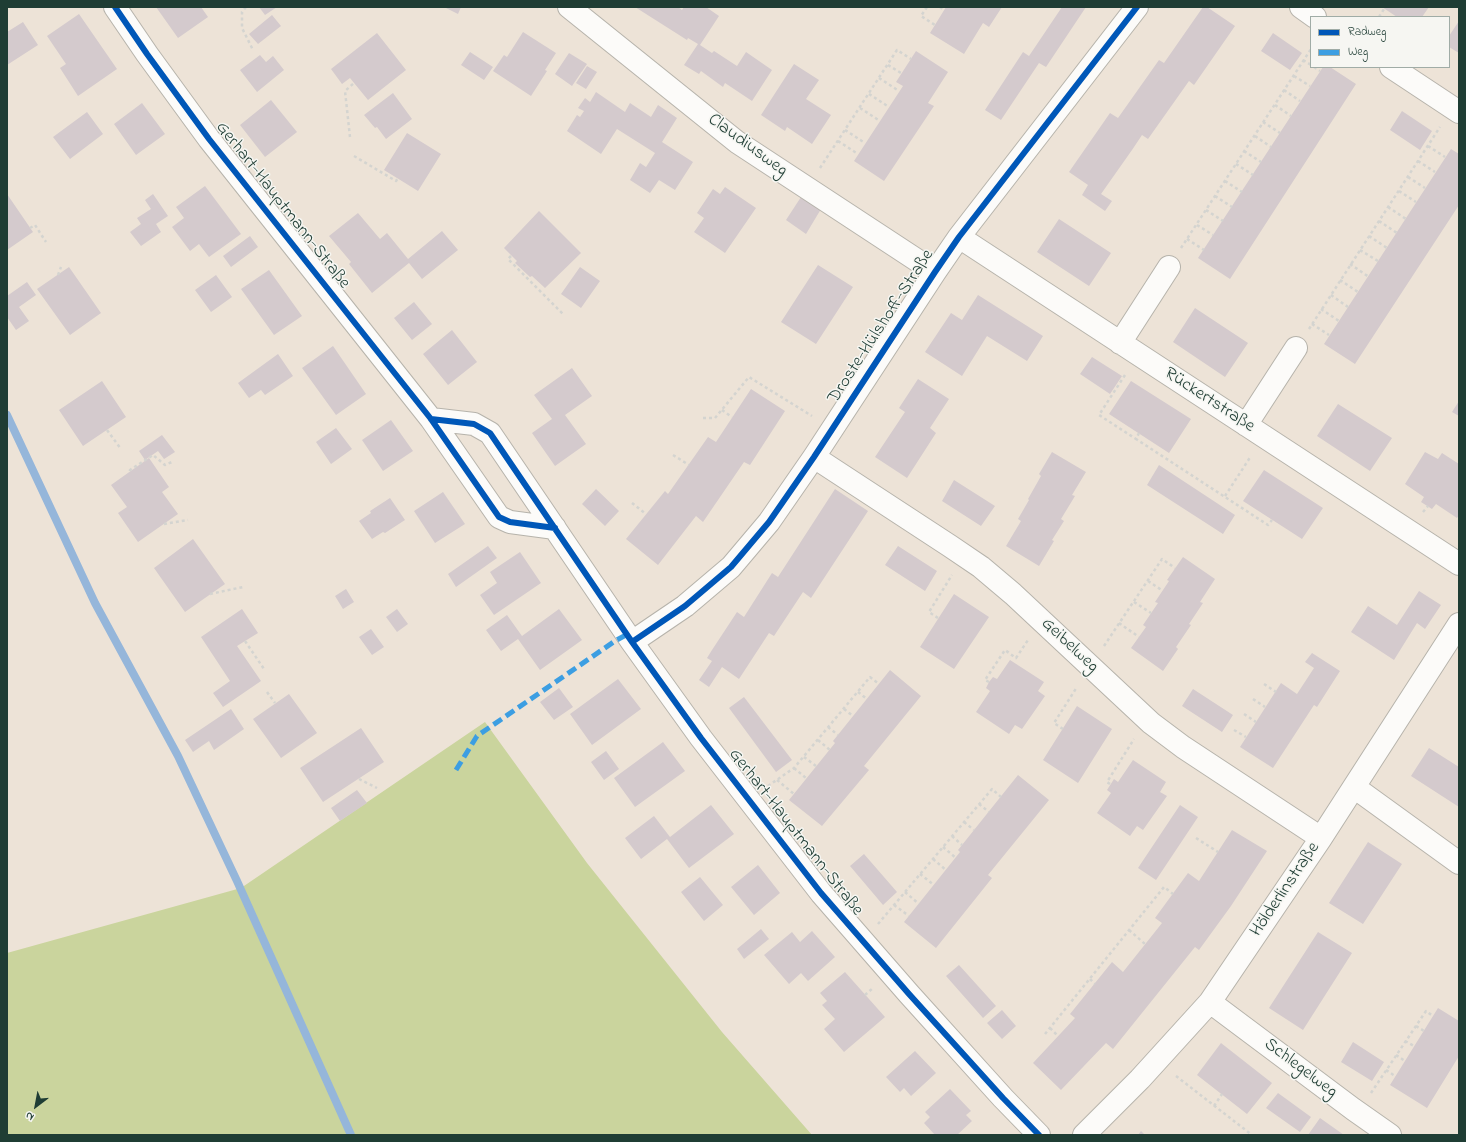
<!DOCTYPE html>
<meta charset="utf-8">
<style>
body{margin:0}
#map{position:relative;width:1466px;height:1142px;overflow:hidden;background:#ede3d7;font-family:"Indie Flower",sans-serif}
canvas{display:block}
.frame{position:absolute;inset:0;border:8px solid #1f3d34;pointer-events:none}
.legend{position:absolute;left:1310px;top:16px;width:140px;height:52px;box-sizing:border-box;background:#f6f6f2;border:1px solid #a0aca6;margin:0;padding:5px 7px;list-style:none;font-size:12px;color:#1f3d34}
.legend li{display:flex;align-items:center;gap:8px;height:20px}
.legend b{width:20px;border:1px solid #a0aca6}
.north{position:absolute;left:16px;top:1086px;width:40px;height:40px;-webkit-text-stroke:3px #f6f6f2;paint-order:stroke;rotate:212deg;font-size:11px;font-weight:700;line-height:16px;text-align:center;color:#1f3d34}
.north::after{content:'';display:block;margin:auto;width:14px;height:18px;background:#1f3d34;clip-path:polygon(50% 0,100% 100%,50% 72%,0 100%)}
</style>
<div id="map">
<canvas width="1466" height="1142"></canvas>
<div class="frame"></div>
<ul class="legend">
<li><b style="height:5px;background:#0057b8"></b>Radweg</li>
<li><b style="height:5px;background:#3c9ee2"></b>Weg</li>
</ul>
<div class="north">N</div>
</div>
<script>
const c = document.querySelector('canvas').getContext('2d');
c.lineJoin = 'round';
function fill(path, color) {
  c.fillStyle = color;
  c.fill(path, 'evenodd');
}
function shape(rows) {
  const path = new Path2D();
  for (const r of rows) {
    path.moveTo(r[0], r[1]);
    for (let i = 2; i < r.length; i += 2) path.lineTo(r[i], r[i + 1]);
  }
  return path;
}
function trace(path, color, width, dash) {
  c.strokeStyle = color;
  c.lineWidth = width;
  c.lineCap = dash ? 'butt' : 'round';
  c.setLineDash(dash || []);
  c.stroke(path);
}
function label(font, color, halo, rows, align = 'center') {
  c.font = font + ' "Indie Flower",sans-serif';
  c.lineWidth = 3;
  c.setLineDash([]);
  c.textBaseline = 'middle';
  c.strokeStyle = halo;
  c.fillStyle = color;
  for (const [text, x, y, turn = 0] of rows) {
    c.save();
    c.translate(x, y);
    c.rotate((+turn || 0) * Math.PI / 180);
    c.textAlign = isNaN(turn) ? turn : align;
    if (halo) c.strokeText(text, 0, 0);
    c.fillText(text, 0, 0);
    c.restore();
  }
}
fill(shape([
 [485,722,587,863,722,1032,812,1135,7,1135,7,953,241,888]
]), '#cad49d');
trace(shape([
 [7,415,95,603,178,756,237,881,351,1135]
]), '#95b6da', 8);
fill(shape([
 [156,7,201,7,208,17,178,38],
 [259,7,277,7,265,15],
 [444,7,461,7,458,14],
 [635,7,678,7,682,10,684,7,706,7,719,16,700,45,712,53,714,51,737,66,746,52,772,70,752,101,725,83,723,87,701,71,699,74,684,65,698,44,688,38,687,40],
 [946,7,1002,7,989,27,983,23,964,54,930,33],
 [1062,7,1086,7,1046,67,1039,63,1001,120,985,110,1023,52,1029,56],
 [1203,7,1207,7,1235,26,1194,85,1189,81,1148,139,1142,135,1132,150,1101,194,1112,201,1105,211,1082,195,1088,185,1069,172,1110,113,1118,118,1159,60,1164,63],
 [1382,7,1429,7,1422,17,1397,17],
 [79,14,117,69,78,96,60,68,66,64,47,36],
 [272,15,281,26,258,44,249,34],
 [1459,21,1459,53,1449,47,1449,36],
 [23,22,38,45,7,65,7,32],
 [523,32,556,53,545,70,547,71,531,96,493,71,504,55,507,57],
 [377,33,406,70,368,100,350,78,342,84,331,69],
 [1273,33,1302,53,1290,70,1261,51],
 [916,51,948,72,928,103,934,106,884,181,854,161,903,86,896,82],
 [470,52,493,67,484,80,461,65],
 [569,53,587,64,572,86,555,74],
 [260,55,266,62,273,56,284,70,257,92,240,70],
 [794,64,819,80,806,99,831,115,812,144,787,127,785,131,761,115],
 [587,66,597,72,586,89,576,83],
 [1323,67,1330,67,1356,84,1230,279,1198,258],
 [596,92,625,112,630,103,651,117,658,105,677,118,662,142,693,162,675,190,659,180,650,193,630,180,640,163,646,167,655,153,617,129,601,154,567,131,577,115,580,117,584,111,578,108,585,98,590,102],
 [393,93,412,119,386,139,377,127,375,128,364,115],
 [271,100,297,132,265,157,240,125],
 [142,103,165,134,136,155,114,124],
 [1402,111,1432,131,1420,150,1390,130],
 [87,112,103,134,70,159,53,137],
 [407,133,441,154,418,191,384,170],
 [1451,149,1459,154,1459,205,1355,364,1324,344],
 [205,186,241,234,209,257,199,244,190,251,172,227,184,218,176,207],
 [725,187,756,208,725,253,694,232,704,218,697,213,713,189,720,194],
 [7,194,33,232,7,250],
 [153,194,168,216,156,224,161,232,141,246,130,232,141,224,137,218,151,209,145,200],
 [801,197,821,209,806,234,786,220],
 [539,211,581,253,545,288,532,276,530,277,515,263,517,261,504,248],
 [358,213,380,239,387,233,408,259,442,231,458,250,422,279,409,263,372,293,349,264,351,262,329,236],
 [1059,219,1111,253,1089,286,1037,252],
 [250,236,258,247,231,267,223,256],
 [818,265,853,287,816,344,781,322],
 [69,267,101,313,70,335,37,289],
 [580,267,600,281,581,308,561,294],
 [269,270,302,316,274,335,241,289],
 [216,275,232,297,211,312,195,290],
 [27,282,36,295,19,307,29,321,16,330,7,317,7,296],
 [978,295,1043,336,1027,361,987,336,962,376,925,352,951,313,962,320],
 [414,302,432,324,412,340,394,318],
 [1195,308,1248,343,1225,377,1173,342],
 [452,330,477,362,448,385,423,354],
 [333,346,366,394,336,415,302,368],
 [278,354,293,376,265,395,261,390,249,398,238,383],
 [1092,357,1122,376,1110,394,1080,374],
 [572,368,592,396,565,415,586,444,555,466,532,433,552,419,534,395],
 [918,379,949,399,930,428,936,433,907,478,875,457,905,412,899,408],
 [102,381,126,417,83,446,59,410],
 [1131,381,1191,419,1169,453,1109,414],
 [751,389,785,411,750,465,744,462,703,522,696,516,658,565,626,539,665,491,668,494,708,437,716,442],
 [1459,401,1459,416,1452,412],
 [1338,404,1392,438,1370,471,1317,436],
 [391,420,413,451,383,471,362,440],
 [336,428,352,449,331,464,316,442],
 [162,435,175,452,164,459,158,451,145,460,139,451],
 [1052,452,1086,472,1072,495,1075,496,1061,519,1064,521,1052,540,1054,541,1039,566,1006,546,1021,521,1018,519,1029,500,1028,499,1041,476,1039,474],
 [1425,452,1438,459,1442,453,1459,464,1459,515,1457,518,1436,504,1432,509,1421,502,1424,497,1405,484],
 [149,458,169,487,162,492,178,514,138,542,118,513,127,507,111,485],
 [1159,465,1235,515,1223,534,1147,485],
 [1264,470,1323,508,1302,539,1243,501],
 [954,480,995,506,981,526,942,501],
 [596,489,619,511,605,526,582,504],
 [835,489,868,511,811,598,803,592,774,636,769,633,739,679,722,667,709,687,699,680,712,661,707,658,712,650,737,612,744,617,772,573,778,577],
 [443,492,465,524,435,543,414,511],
 [390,498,405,520,385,533,383,532,372,539,359,521,371,513,370,511],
 [193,539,225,584,185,612,154,568],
 [488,546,497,558,456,587,448,574],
 [898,546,937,571,925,591,885,565],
 [520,552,541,583,494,615,480,595,497,583,490,572],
 [1183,557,1215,579,1200,602,1203,603,1189,624,1191,625,1176,647,1178,649,1163,671,1131,648,1146,627,1143,625,1158,603,1155,602,1169,581,1167,580],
 [346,589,354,602,343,609,335,596],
 [1419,591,1441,605,1425,629,1417,623,1394,660,1351,632,1368,606,1397,625],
 [954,594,989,617,954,669,920,647],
 [242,609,258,633,237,646,261,681,223,707,213,693,230,681,201,637],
 [397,609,408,624,397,632,386,617],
 [559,609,582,640,540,670,518,639,501,651,486,630,507,615,522,636],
 [371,629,384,647,372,655,359,637],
 [1312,653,1340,671,1317,707,1314,705,1273,768,1240,747,1281,683,1297,694,1314,668,1305,662],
 [1010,660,1044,682,1038,691,1045,696,1022,729,1015,725,1009,734,976,712,990,691,986,688,989,682,993,677,997,679],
 [890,670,921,696,864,766,869,770,822,826,789,800,835,743,833,741],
 [618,679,641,709,592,745,570,714],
 [559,688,573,707,554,720,540,702],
 [1193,689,1233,715,1222,732,1182,706],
 [289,694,317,733,281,758,253,719],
 [744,697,792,760,776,772,729,708],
 [1077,706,1112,729,1078,783,1043,760],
 [231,709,244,729,214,750,209,741,193,752,185,740],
 [361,728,384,762,323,802,300,768],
 [663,742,685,771,635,807,614,778],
 [1429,748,1459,767,1459,807,1411,776],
 [606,751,619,769,604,780,591,762],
 [1133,760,1166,782,1160,792,1167,796,1143,830,1137,826,1130,836,1097,813,1111,793,1107,790,1114,779,1118,782],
 [1018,775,1049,800,988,875,992,878,936,948,904,922,960,852,958,850],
 [357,790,367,803,340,821,331,808],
 [711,805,734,834,689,868,667,839,641,859,625,838,654,816,670,837],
 [1180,805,1198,817,1156,880,1138,868],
 [1232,830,1267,851,1231,906,1199,950,1195,947,1113,1049,1106,1043,1061,1090,1033,1063,1075,1018,1070,1014,1112,962,1123,972,1162,923,1155,918,1188,873,1199,881],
 [1368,842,1402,864,1363,924,1329,903],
 [864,854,897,892,883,905,850,866],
 [758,865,780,893,754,915,731,887],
 [700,877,723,905,704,921,681,892],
 [761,929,769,939,744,959,737,949],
 [812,931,835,957,808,981,801,973,789,984,764,955,792,932,800,942],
 [1318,932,1352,953,1303,1030,1269,1008],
 [959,965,996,1006,983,1018,946,976],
 [845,972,885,1017,844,1052,824,1029,835,1019,822,1005,827,1001,820,993],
 [1438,1008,1459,1021,1459,1056,1427,1108,1390,1085],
 [1002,1010,1016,1026,1002,1039,987,1023],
 [1353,1042,1384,1062,1372,1081,1341,1062],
 [1221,1043,1272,1083,1247,1114,1197,1075],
 [915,1051,936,1073,911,1096,904,1088,900,1092,886,1077],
 [950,1089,971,1111,966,1115,972,1121,957,1135,935,1135,924,1123,930,1117,925,1112],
 [1278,1093,1311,1117,1300,1132,1266,1108],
 [1320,1118,1344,1135,1308,1135],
 [1141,1131,1145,1135,1138,1135]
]), '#d4cacd');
const minor = shape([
 [115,7,147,54,209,139,431,419,499,517,510,522,555,528],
 [569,7,737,142,935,272],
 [1301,7,1315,17],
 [1391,67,1459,112],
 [959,237,1459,564],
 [1120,343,1169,267],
 [431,419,474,424,490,433,632,642,701,738,821,893,909,994,1003,1098,1039,1135],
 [1246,425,1296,348],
 [814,457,950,546,981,567,1013,594,1151,723,1183,747,1321,838],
 [632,642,685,606,731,567,769,522,814,457,935,272,959,237,1137,7],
 [1354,787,1459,863],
 [1210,1002,1353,1109,1390,1135],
 [1084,1135,1140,1079,1210,1002,1321,838,1459,624]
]);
trace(minor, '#b6b3ab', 24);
trace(shape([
 [246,7,242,12,242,28,253,50],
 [927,7,921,16,935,25],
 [940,7,944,10],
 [1379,17,1384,9],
 [1303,60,1311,65],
 [888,65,901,73],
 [1314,67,1320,71],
 [1294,76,1310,86],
 [879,78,899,91],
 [1284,90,1300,101],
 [869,94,889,107],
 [1275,105,1291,116],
 [860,108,880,121],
 [1263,122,1280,133],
 [845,130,865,143],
 [1255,136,1271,147],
 [350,137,345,91,354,83],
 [838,141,858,154],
 [1428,146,1445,157],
 [1244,151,1261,162],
 [354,156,396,181,398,178],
 [1418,161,1435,172],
 [1236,164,1253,175],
 [820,168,897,50,911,59],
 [1408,177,1425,188],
 [1225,181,1242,192],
 [1399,191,1416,202],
 [1215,196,1232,207],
 [1388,207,1406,219],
 [1206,210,1223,221],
 [1379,221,1397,233],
 [1197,225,1213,235],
 [30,228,35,225,46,242],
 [1369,236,1387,248],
 [1187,239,1204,250],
 [1181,248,1311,49],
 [1360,250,1378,261],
 [511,256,508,259,564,315],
 [1350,264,1369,277],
 [58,275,61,267],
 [1340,280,1358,292],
 [1331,295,1348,307],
 [1321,309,1339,321],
 [1312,324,1329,335],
 [1309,329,1440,127],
 [1125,375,1099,415,1136,439],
 [722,410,732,417],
 [703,418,715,418,749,377,812,416],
 [107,430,121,449],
 [1139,433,1136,439,1268,525,1272,520],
 [673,455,689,465],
 [130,471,130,470,153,455,165,465,172,462],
 [1225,496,1251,456],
 [632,503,646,514],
 [1423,512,1428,506],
 [164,524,188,520],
 [1148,581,1163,591],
 [210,594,243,587],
 [1134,602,1151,613],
 [938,618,929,612,952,575],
 [1119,623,1139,637],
 [245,641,264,669],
 [1104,646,1162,559,1175,568],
 [989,682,985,680,1005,650,1016,658,1028,640],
 [1264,684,1276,692],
 [267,692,275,703],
 [858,692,867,699],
 [1253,699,1265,707],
 [844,709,853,716],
 [1244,714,1256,722],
 [828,727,838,735],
 [1063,729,1054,723,1077,687],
 [1234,730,1246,737],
 [818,740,830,750],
 [804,757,816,766],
 [794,768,806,778],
 [359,779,377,788],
 [777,780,794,794],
 [1110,784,1107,782,1134,739],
 [768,786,794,768,870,677,879,684],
 [979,804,989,812],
 [964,822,974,830],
 [952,836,962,845],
 [1196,838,1218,852],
 [943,847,956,858],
 [933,859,946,870],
 [920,874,934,885],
 [905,892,919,904],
 [894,905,909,916],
 [878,924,992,789,1001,797],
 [1129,930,1145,944],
 [1090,979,1095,984],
 [865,995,873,988],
 [1416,1026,1424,1031],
 [1050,1028,1058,1036],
 [1045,1034,1164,887,1173,894],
 [1405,1041,1414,1046],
 [1396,1055,1405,1061],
 [1386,1070,1395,1076],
 [1176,1076,1252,1135],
 [1371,1093,1426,1011,1433,1016],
 [1214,1106,1222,1094]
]), '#d4d4d0', 2.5, [3, 3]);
trace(minor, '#fcfbf9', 22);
trace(shape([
 [456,770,477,736,615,641,626,635]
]), '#3c9ee2', 5, [10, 5]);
trace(shape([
 [115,7,147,54,209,139,431,419,499,517,510,522,555,528],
 [431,419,474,424,490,433,632,642,701,738,821,893,909,994,1003,1098,1039,1135],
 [632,642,685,606,731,567,769,522,814,457,935,272,959,237,1137,7]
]), '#0057b8', 6);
label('18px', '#1f3d34', '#f6f6f2', [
 ["Claudiusweg",747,146,36],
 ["Gerhart-Hauptmann-Straße",282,206,52],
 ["Droste-Hülshoff-Straße",882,327,-57],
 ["Rückertstraße",1209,401,33],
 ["Geibelweg",1069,646,43],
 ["Gerhart-Hauptmann-Straße",795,833,52],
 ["Hölderlinstraße",1286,890,-56],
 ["Schlegelweg",1300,1069,37]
]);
</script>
